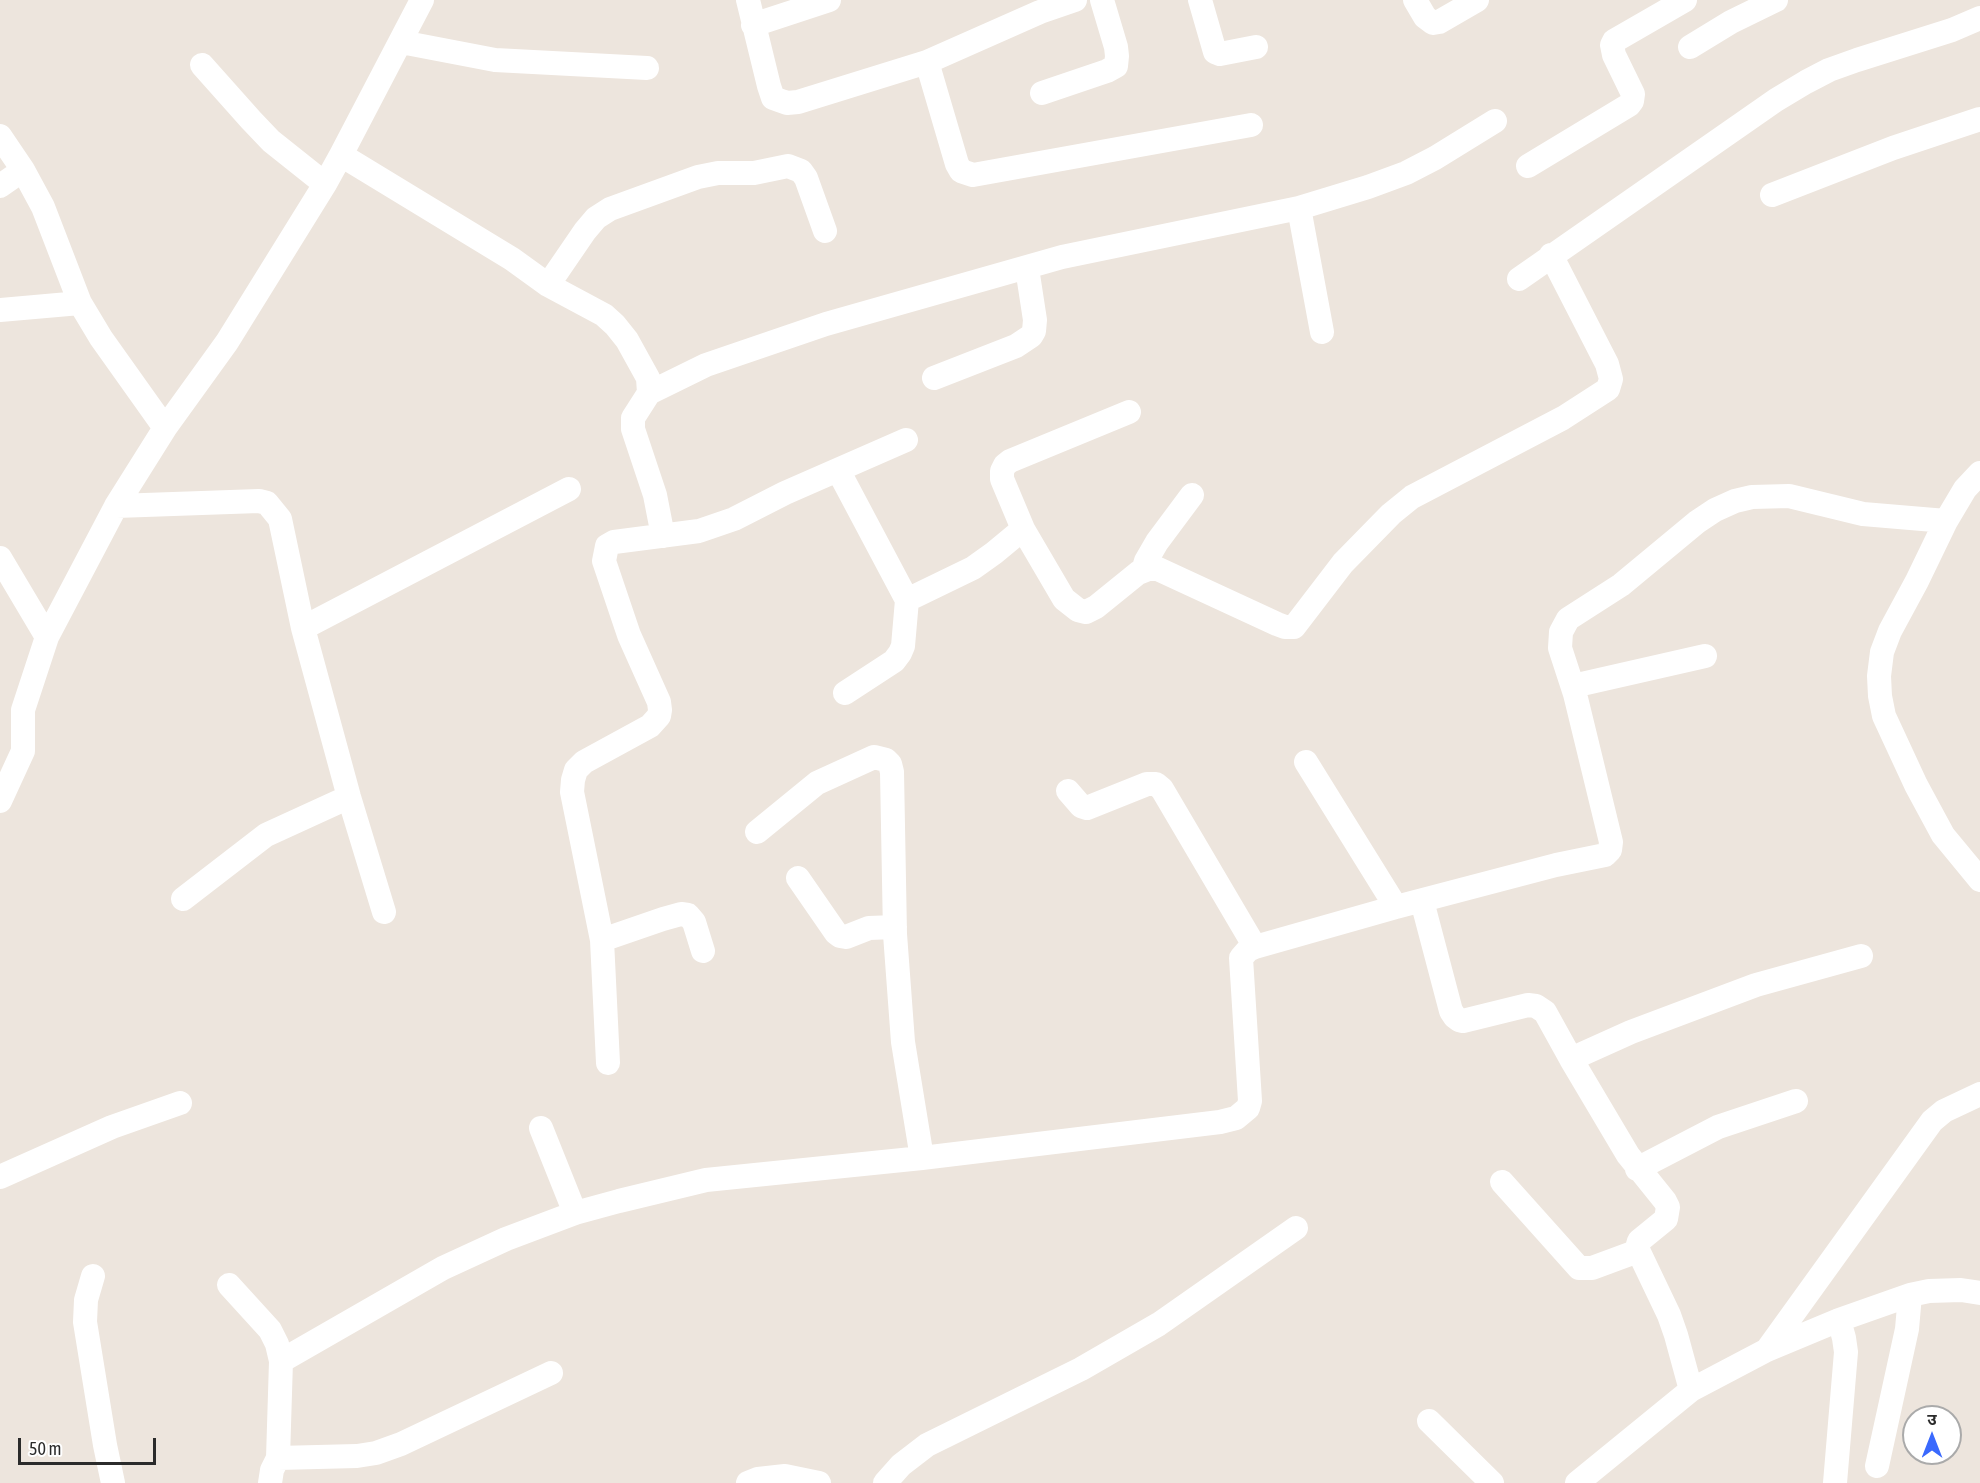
<!DOCTYPE html>
<meta charset="utf-8">
<style>
body{margin:0}
#map{position:relative;width:1980px;height:1483px;overflow:hidden;background:#ede5dd;font-family:"Asap Condensed","Noto Sans Devanagari",sans-serif}
canvas{display:block}
.north{position:absolute;left:1902px;top:1405px;width:60px;height:60px;box-sizing:border-box;background:#fff;border:2px solid #aaa;border-radius:50%;rotate:0deg;font-size:16px;font-weight:700;line-height:24px;text-align:center;color:#2b2b2b}
.north::after{content:'';display:block;margin:auto;width:21px;height:27px;background:#3a69fd;clip-path:polygon(50% 0,100% 100%,50% 72%,0 100%)}
.scale{position:absolute;left:18px;top:1438px;width:138px;height:27px;box-sizing:border-box;border:3px solid #2b2b2b;border-top:0;padding-left:8px;font-size:18px;line-height:21px;white-space:nowrap;color:#2b2b2b;-webkit-text-stroke:4px #fff;paint-order:stroke}
</style>
<div id="map">
<canvas width="1980" height="1483"></canvas>
<div class="north">उ</div>
<div class="scale">50 m</div>
</div>
<script>
const c = document.querySelector('canvas').getContext('2d');
c.lineJoin = 'round';
function shape(rows) {
  const path = new Path2D();
  for (const r of rows) {
    path.moveTo(r[0], r[1]);
    for (let i = 2; i < r.length; i += 2) path.lineTo(r[i], r[i + 1]);
  }
  return path;
}
function trace(path, color, width, dash) {
  c.strokeStyle = color;
  c.lineWidth = width;
  c.lineCap = dash ? 'butt' : 'round';
  c.setLineDash(dash || []);
  c.stroke(path);
}
trace(shape([
 [748,0,769,86,773,98,787,103,798,102,927,62,1040,12,1075,0],
 [1200,0,1215,52,1220,54,1256,47],
 [1415,0,1425,17,1433,23,1439,22,1477,0],
 [753,25,829,0],
 [401,42,495,60,647,68],
 [1690,47,1731,22,1776,0],
 [927,62,957,164,961,171,973,175,1251,125],
 [202,65,251,120,271,141,325,184],
 [1042,93,1107,71,1116,66,1117,56,1116,47,1102,0],
 [0,136,23,170,43,207,80,303,101,338,165,428],
 [341,155,512,259,548,285,604,315,615,325,627,340,648,378,649,393,633,418,633,429,655,495,663,536],
 [1528,166,1629,105,1632,101,1633,94,1614,55,1612,45,1614,41,1685,0],
 [0,186,23,170],
 [1772,195,1893,148,1980,119],
 [1299,208,1322,332],
 [1519,279,1776,100,1806,82,1829,70,1857,60,1952,30,1980,18],
 [548,285,585,231,596,218,610,209,698,177,718,173,754,173,788,166,801,171,806,178,825,231],
 [0,310,80,303],
 [934,378,1016,346,1031,336,1034,331,1035,320,1027,268],
 [649,393,706,365,826,324,1062,257,1299,208,1368,187,1406,173,1435,158,1495,121],
 [1129,412,1010,461,1005,465,1002,471,1002,479,1023,529,1064,599,1078,610,1086,612,1096,607,1138,573,1148,569,1158,569,1277,624,1285,627,1294,627,1343,563,1391,514,1412,497,1563,418,1608,389,1611,379,1607,364,1551,255],
 [838,470,907,600,903,646,900,653,894,661,845,693],
 [1980,473,1965,489,1946,521,1917,581,1890,631,1882,652,1879,676,1880,696,1884,716,1916,785,1943,835,1980,880],
 [116,506,259,501,267,503,280,519,303,628,349,797,384,912],
 [0,558,47,637],
 [1143,571,1146,561,1157,542,1192,495],
 [907,600,973,568,994,553,1023,529],
 [303,628,569,489],
 [1573,686,1705,656],
 [1306,762,1396,907],
 [1068,791,1081,806,1087,808,1147,784,1156,784,1162,789,1255,947],
 [0,801,23,751,23,710,47,637,116,506,165,428,227,342,325,184,341,155,422,0],
 [757,832,817,783,874,757,886,760,890,764,892,772,895,934,903,1042,922,1158],
 [798,878,836,933,840,936,846,937,869,928,895,927],
 [183,899,266,835,349,797],
 [1422,901,1451,1011,1455,1017,1459,1020,1463,1021,1528,1005,1536,1006,1545,1012,1571,1059,1628,1155,1665,1201,1668,1207,1666,1219,1639,1241,1637,1248,1669,1315,1676,1335,1691,1390],
 [602,940,663,919,681,914,688,915,694,922,703,951],
 [1571,1059,1631,1032,1756,985,1861,956],
 [608,1063,602,940,572,792,573,780,576,770,584,762,650,726,659,716,660,710,659,702,629,635,604,561,607,546,614,542,699,531,734,519,785,493,906,440],
 [541,1128,575,1213],
 [1637,1169,1718,1127,1796,1101],
 [0,1177,112,1127,180,1103],
 [1502,1182,1579,1268,1592,1268,1638,1251],
 [93,1276,86,1300,85,1322,105,1445,113,1483],
 [229,1285,270,1330,277,1344,281,1361,278,1458],
 [1767,1350,1932,1121,1944,1111,1980,1094],
 [281,1361,443,1268,506,1239,575,1213,619,1201,706,1180,922,1158,1220,1122,1236,1118,1248,1108,1250,1101,1241,958,1248,950,1255,947,1396,907,1556,865,1605,855,1610,850,1611,842,1575,694,1560,648,1561,632,1568,619,1621,585,1697,522,1715,510,1735,501,1752,497,1789,496,1863,514,1946,521],
 [1429,1421,1492,1483],
 [1877,1466,1907,1329,1910,1295],
 [270,1483,272,1470,278,1458,357,1456,376,1453,401,1444,551,1373],
 [748,1483,758,1479,785,1476,819,1483],
 [885,1483,901,1465,927,1445,1081,1369,1159,1324,1296,1228],
 [1577,1483,1691,1390,1767,1350,1839,1320,1910,1295,1929,1291,1961,1290,1980,1293],
 [1835,1483,1846,1352,1844,1338,1839,1320]
]), '#fff', 24);
</script>
